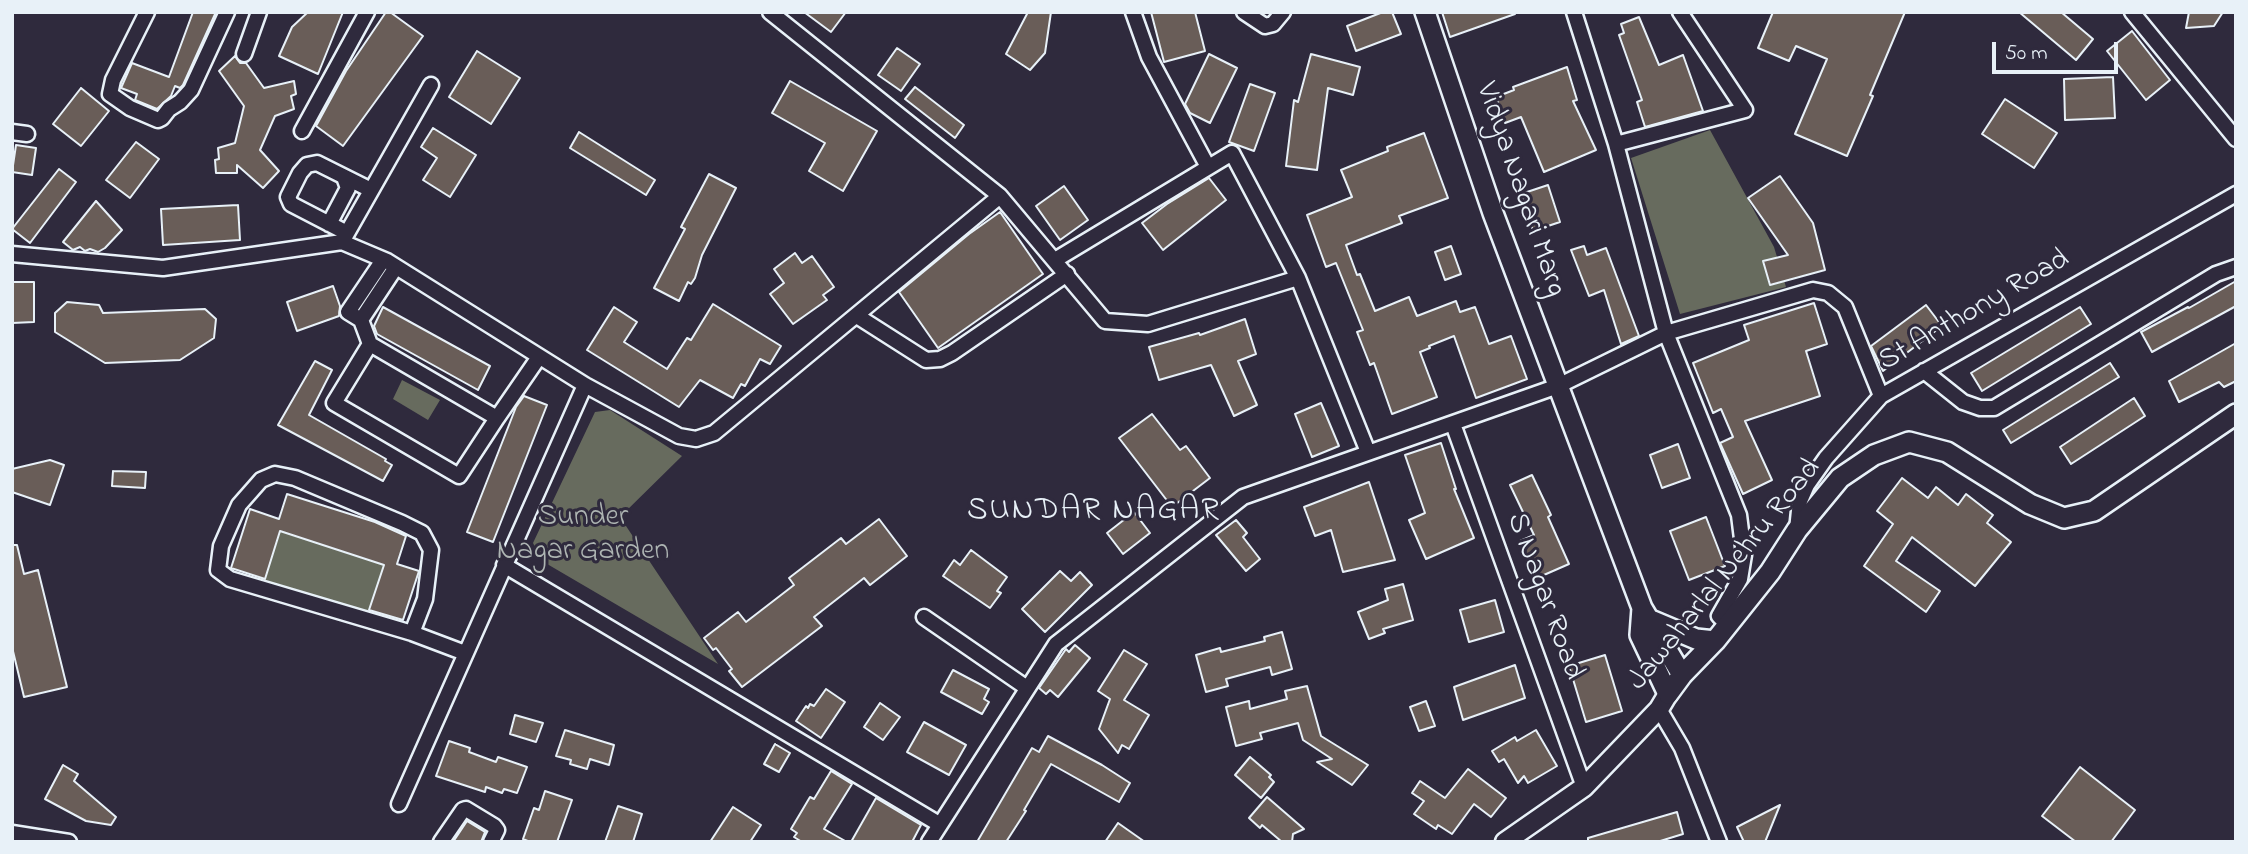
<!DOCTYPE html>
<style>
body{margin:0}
#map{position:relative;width:2248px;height:854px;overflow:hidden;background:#2f2a3d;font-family:"Indie Flower",sans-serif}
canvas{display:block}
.frame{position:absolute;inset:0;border:14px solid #e8f1f8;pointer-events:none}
.scale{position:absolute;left:1992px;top:42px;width:126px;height:32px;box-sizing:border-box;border:4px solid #e8f1f8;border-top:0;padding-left:9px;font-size:21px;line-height:24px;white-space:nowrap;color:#e8f1f8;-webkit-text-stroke:5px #2f2a3d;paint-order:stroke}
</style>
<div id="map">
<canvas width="2248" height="854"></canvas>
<div class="frame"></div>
<div class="scale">50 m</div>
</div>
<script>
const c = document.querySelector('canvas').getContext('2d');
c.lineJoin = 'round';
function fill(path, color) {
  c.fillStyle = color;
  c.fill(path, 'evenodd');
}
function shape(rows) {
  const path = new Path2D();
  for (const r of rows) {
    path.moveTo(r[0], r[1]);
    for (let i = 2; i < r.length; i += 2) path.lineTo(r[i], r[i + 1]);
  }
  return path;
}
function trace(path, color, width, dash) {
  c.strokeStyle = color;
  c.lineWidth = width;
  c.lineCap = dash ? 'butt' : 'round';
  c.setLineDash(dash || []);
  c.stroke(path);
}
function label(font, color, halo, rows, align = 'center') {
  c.font = font + ' "Indie Flower",sans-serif';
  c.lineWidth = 6;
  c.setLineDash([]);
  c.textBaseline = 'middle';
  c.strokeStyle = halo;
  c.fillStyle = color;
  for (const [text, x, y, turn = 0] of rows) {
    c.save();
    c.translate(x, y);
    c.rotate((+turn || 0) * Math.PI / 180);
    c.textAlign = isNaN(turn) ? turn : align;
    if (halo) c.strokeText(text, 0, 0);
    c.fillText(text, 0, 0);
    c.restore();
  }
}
fill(shape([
 [1710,130,1774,247,1786,287,1680,314,1631,158],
 [402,380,440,400,428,420,393,399],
 [610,410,682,456,620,517,718,664,542,561,533,543,595,412],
 [280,531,384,565,367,615,264,581]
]), '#676b5e');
const building = shape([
 [193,12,216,12,183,85,180,88,175,86,171,96,157,109,135,100,137,94,121,88,132,63,169,77,193,12],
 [308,12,343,12,318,74,279,56,292,27,308,12],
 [386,12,390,12,423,36,343,146,316,126,346,71,386,12],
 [804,12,846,12,831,32,804,12],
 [1028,12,1051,12,1045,53,1030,70,1006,54,1028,12],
 [1151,12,1195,12,1205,51,1164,62,1151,12],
 [1383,12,1392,12,1401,34,1356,51,1347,26,1383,12],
 [1442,12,1515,12,1515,14,1450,37,1442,12],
 [1773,12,1905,12,1870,95,1873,96,1847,156,1795,134,1827,59,1796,46,1789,61,1758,48,1773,12],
 [2019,12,2061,12,2093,39,2076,60,2019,12],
 [2189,12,2223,12,2214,26,2186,28,2189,12],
 [1639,17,1659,65,1683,55,1703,111,1645,127,1637,102,1642,100,1619,35,1624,33,1621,24,1639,17],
 [2132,31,2170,80,2146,100,2107,51,2132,31],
 [897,48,920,64,901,91,878,75,897,48],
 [477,51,520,78,491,124,449,97,477,51],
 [1209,54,1237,68,1210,123,1190,113,1185,104,1209,54],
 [1311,54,1360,67,1353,95,1328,88,1317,170,1286,166,1294,100,1298,102,1311,54],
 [235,56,240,63,246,63,264,88,294,81,296,94,291,96,294,109,275,116,260,150,279,171,263,188,237,165,237,173,216,173,215,160,219,159,218,148,235,143,244,106,219,71,235,56],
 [1567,67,1577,100,1573,101,1596,150,1544,172,1521,117,1505,123,1496,97,1514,90,1513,87,1567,67],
 [2113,77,2115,118,2065,120,2064,79,2113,77],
 [790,81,877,131,843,191,809,171,825,143,772,113,790,81],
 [1250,84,1275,93,1254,151,1229,142,1250,84],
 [915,87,964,125,955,138,905,99,915,87],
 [81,88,109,111,81,146,53,124,81,88],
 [2005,99,2057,133,2034,168,1982,134,2005,99],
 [433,128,476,155,450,197,423,180,437,158,421,147,433,128],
 [579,132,655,180,646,195,570,148,579,132],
 [1424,133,1448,198,1399,216,1402,223,1346,245,1357,275,1360,274,1375,311,1409,297,1417,316,1456,301,1460,312,1475,307,1489,344,1511,336,1527,379,1476,398,1454,336,1429,346,1430,348,1420,352,1437,397,1392,414,1374,363,1370,365,1357,332,1363,330,1336,263,1326,267,1307,215,1352,197,1341,170,1388,151,1387,147,1424,133],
 [136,142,159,159,130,198,106,180,136,142],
 [16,145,36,148,32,175,12,172,16,145],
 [59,169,76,182,30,243,12,229,59,169],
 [709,174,736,188,702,255,695,278,691,284,688,282,679,301,654,288,685,229,681,227,709,174],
 [1780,176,1813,223,1825,270,1770,285,1763,261,1788,255,1748,198,1780,176],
 [1209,178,1226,200,1163,250,1142,223,1167,204,1209,178],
 [1548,185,1560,222,1533,231,1521,194,1548,185],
 [1064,186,1088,220,1060,240,1036,206,1064,186],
 [96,201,122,230,105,248,98,252,90,249,85,251,80,247,73,250,63,242,96,201],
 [238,205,240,240,163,245,161,209,238,205],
 [1000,212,1043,274,938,348,899,292,969,234,1000,212],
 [1451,246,1461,274,1445,280,1435,252,1451,246],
 [1584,246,1587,255,1606,248,1639,336,1621,344,1604,290,1589,296,1571,250,1584,246],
 [795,253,802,263,812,256,834,287,823,295,827,300,793,324,770,294,784,283,774,269,795,253],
 [2236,281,2236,306,2152,352,2141,332,2188,307,2189,308,2236,281],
 [12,282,34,282,34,322,12,323,12,282],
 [333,286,340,306,339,316,297,331,287,302,333,286],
 [67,302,99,305,103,313,205,309,216,319,214,338,180,360,105,363,55,332,55,313,67,302],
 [1814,303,1827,344,1806,351,1820,396,1745,421,1772,480,1743,494,1720,443,1733,437,1721,409,1713,413,1693,363,1749,340,1744,325,1814,303],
 [713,304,781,346,770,364,760,359,745,386,741,384,733,398,700,380,679,407,587,350,614,307,637,322,624,342,667,369,687,338,691,340,713,304],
 [1926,305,1942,326,1883,371,1871,346,1926,305],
 [383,307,490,366,478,390,377,334,374,326,383,307],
 [2080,307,2091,324,1982,391,1971,373,2080,307],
 [1245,319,1256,354,1238,361,1257,405,1234,416,1211,365,1159,380,1149,347,1199,333,1200,335,1245,319],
 [2236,343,2236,381,2224,387,2219,382,2179,402,2169,381,2236,343],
 [315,361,332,370,309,415,386,459,385,461,392,465,383,481,278,425,315,361],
 [2110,363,2119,377,2011,443,2003,430,2110,363],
 [524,396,547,405,493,542,467,532,516,407,524,396],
 [2134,398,2145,416,2071,464,2060,447,2134,398],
 [1321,403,1339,446,1312,457,1295,414,1321,403],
 [1152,414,1180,450,1186,446,1210,478,1172,507,1119,438,1152,414],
 [1441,443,1456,489,1454,489,1474,538,1426,559,1409,520,1425,513,1405,455,1441,443],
 [1678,444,1690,478,1662,488,1650,455,1678,444],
 [50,460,64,465,50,505,12,492,12,469,50,460],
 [113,471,146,472,145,488,112,486,113,471],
 [1532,475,1551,515,1548,517,1569,564,1537,578,1520,541,1534,535,1510,485,1532,475],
 [1902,478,1928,498,1936,487,1958,505,1966,494,1993,515,1987,523,2011,542,1975,586,1912,537,1896,561,1940,591,1926,612,1864,566,1893,524,1877,511,1902,478],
 [1369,482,1395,560,1343,572,1331,530,1315,536,1304,507,1369,482],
 [287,494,375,522,406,536,397,564,419,571,403,620,369,610,384,565,280,531,265,579,231,568,250,509,279,519,287,494],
 [1134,512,1150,533,1123,554,1107,533,1134,512],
 [1706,517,1725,566,1689,580,1670,531,1706,517],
 [879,519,907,556,870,585,864,578,814,617,822,626,742,687,729,671,732,669,716,648,713,650,704,638,738,612,746,622,794,585,789,578,841,538,846,544,879,519],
 [1236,520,1247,533,1243,537,1260,559,1246,571,1216,535,1236,520],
 [12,545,17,545,24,574,38,570,67,687,24,697,12,647,12,545],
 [971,550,1007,577,997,591,1001,593,990,608,943,576,954,560,960,565,971,550],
 [1060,571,1071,581,1080,572,1092,585,1045,632,1022,609,1060,571],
 [1403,584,1413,620,1383,629,1385,633,1369,639,1358,612,1388,600,1385,589,1403,584],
 [1495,600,1504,632,1469,642,1460,610,1495,600],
 [1282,632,1292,669,1272,675,1270,667,1226,679,1228,686,1206,692,1196,655,1220,648,1221,652,1265,641,1264,637,1282,632],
 [1075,645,1090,658,1058,697,1050,690,1046,694,1039,688,1066,649,1069,652,1075,645],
 [1124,650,1147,664,1124,700,1149,715,1129,749,1122,745,1118,753,1099,729,1110,699,1098,691,1124,650],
 [1605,655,1622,711,1586,722,1569,666,1605,655],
 [1515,665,1525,698,1463,720,1454,687,1515,665],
 [953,670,989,689,984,699,989,702,982,714,941,692,953,670],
 [1307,686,1321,736,1368,765,1352,785,1317,762,1332,759,1303,740,1298,723,1260,733,1262,739,1236,746,1226,707,1249,701,1250,709,1287,699,1285,691,1307,686],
 [826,689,845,702,821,738,796,721,806,706,808,708,810,704,814,706,826,689],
 [1426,701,1435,726,1419,731,1410,707,1426,701],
 [880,703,900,717,883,740,864,727,880,703],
 [515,715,543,723,536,742,510,734,515,715],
 [924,722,966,745,949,775,907,752,924,722],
 [565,730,614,745,609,765,590,759,587,769,570,764,571,760,556,756,565,730],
 [1536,730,1557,766,1528,783,1524,776,1518,783,1504,759,1499,762,1492,751,1515,737,1517,741,1536,730],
 [1048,736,1102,765,1130,783,1119,802,1051,764,1024,810,1026,811,1006,842,977,842,1032,748,1039,752,1048,736],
 [449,741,470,748,469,752,496,762,498,757,527,767,517,793,504,789,502,793,486,787,485,792,436,776,449,741],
 [775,744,790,753,779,772,764,764,775,744],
 [1250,757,1271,775,1269,777,1274,782,1261,798,1235,775,1250,757],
 [63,765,78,774,74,781,116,817,111,825,86,821,45,799,63,765],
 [2080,767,2135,810,2111,842,2076,842,2042,816,2080,767],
 [1468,769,1506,798,1491,817,1474,804,1452,834,1438,825,1436,829,1414,814,1424,801,1412,793,1420,781,1445,798,1468,769],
 [831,771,852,784,824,829,847,842,802,842,794,837,797,833,791,829,810,797,814,799,831,771],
 [545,791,572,800,557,842,530,842,523,839,534,808,539,810,545,791],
 [1267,797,1304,829,1293,834,1292,842,1282,842,1262,825,1260,828,1249,818,1267,797],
 [876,798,921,825,912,842,851,842,876,798],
 [1780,805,1765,842,1744,842,1737,827,1780,805],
 [618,806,642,814,633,842,605,842,618,806],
 [733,807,761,825,750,842,710,842,733,807],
 [1677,812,1683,834,1657,842,1588,842,1588,838,1677,812],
 [467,821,485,832,481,842,453,842,467,821],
 [1118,823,1145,842,1105,842,1118,823]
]);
fill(building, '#695d58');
trace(building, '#e8f1f8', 2);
const minor = shape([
 [147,12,113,80,110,94,130,108,158,120,162,118,169,109,180,102,191,90,227,12],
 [770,12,1000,196],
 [1133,12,1149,57,1208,167],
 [1244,12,1265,26,1273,24,1283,12],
 [1574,12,1616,144,1666,333,1739,515,1744,555,1740,579,1719,616,1728,625],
 [2132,12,2236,139],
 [244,54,259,12],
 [302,131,367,12],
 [12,132,27,134],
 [1616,144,1745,110,1680,12],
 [329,224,348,188,344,177],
 [347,233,291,204,288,197,300,173,307,165,317,163,371,190],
 [342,242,431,85],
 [12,254,163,268,342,242,387,261,585,385,679,436,696,439,714,433,1000,196,1105,321,1148,324,1298,278],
 [1055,260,1232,153,1298,278,1368,452],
 [857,316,926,360,940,359,952,353,1067,274],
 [361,320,396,267],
 [370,344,497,418,459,476,334,403,370,344,361,320,348,312,383,260],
 [1924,371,1963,402,1980,408,1994,408,2216,274,2236,267],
 [497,418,539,357],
 [1453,424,1584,787],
 [1797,530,1800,501,1807,485,1826,458,1881,396,2236,194],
 [504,565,939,824],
 [924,617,1027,688],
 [412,633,425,599,431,550,422,533,402,523,295,478,275,474,261,480,239,505,221,546,218,570,230,579,412,633,465,653],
 [1659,709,1682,748,1719,842],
 [399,804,585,385],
 [12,833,69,842],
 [441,842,463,810,466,809,494,826,497,830,491,842],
 [929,842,1056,644,1243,497,1558,386,1666,333,1813,290,1828,293,1845,307,1881,396]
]);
const tertiary = shape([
 [1505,842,1584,787,1659,709,1668,694]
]);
const secondary = shape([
 [1425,12,1493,213,1642,608,1682,675],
 [1642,608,1640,635,1668,694,1682,675,1715,641,1770,572,1797,530,1840,478,1874,455,1909,442,1947,452,2030,504,2064,518,2094,511,2236,414],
 [1646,618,1696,639,1715,641]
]);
trace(minor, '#e8f1f8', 19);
trace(tertiary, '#e8f1f8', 23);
trace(secondary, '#e8f1f8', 24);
trace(minor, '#2f2a3d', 14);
trace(tertiary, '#2f2a3d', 18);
trace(secondary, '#2f2a3d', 19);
label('30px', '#e8f1f8', '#2f2a3d', [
 ["Vidya Nagari Marg",1519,190,71],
 ["St Anthony Road",1975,312,-30],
 ["Jawaharlal Nehru Road",1726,576,-51],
 ["S Nagar Road",1543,597,70]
]);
label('30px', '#aeb5b3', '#2f2a3d', [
 ["Sunder",583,519],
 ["Nagar Garden",583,553]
]);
c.letterSpacing = '2px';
label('32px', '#e8f1f8', '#2f2a3d', [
 ["SUNDAR NAGAR",1094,513]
]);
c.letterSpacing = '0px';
</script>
